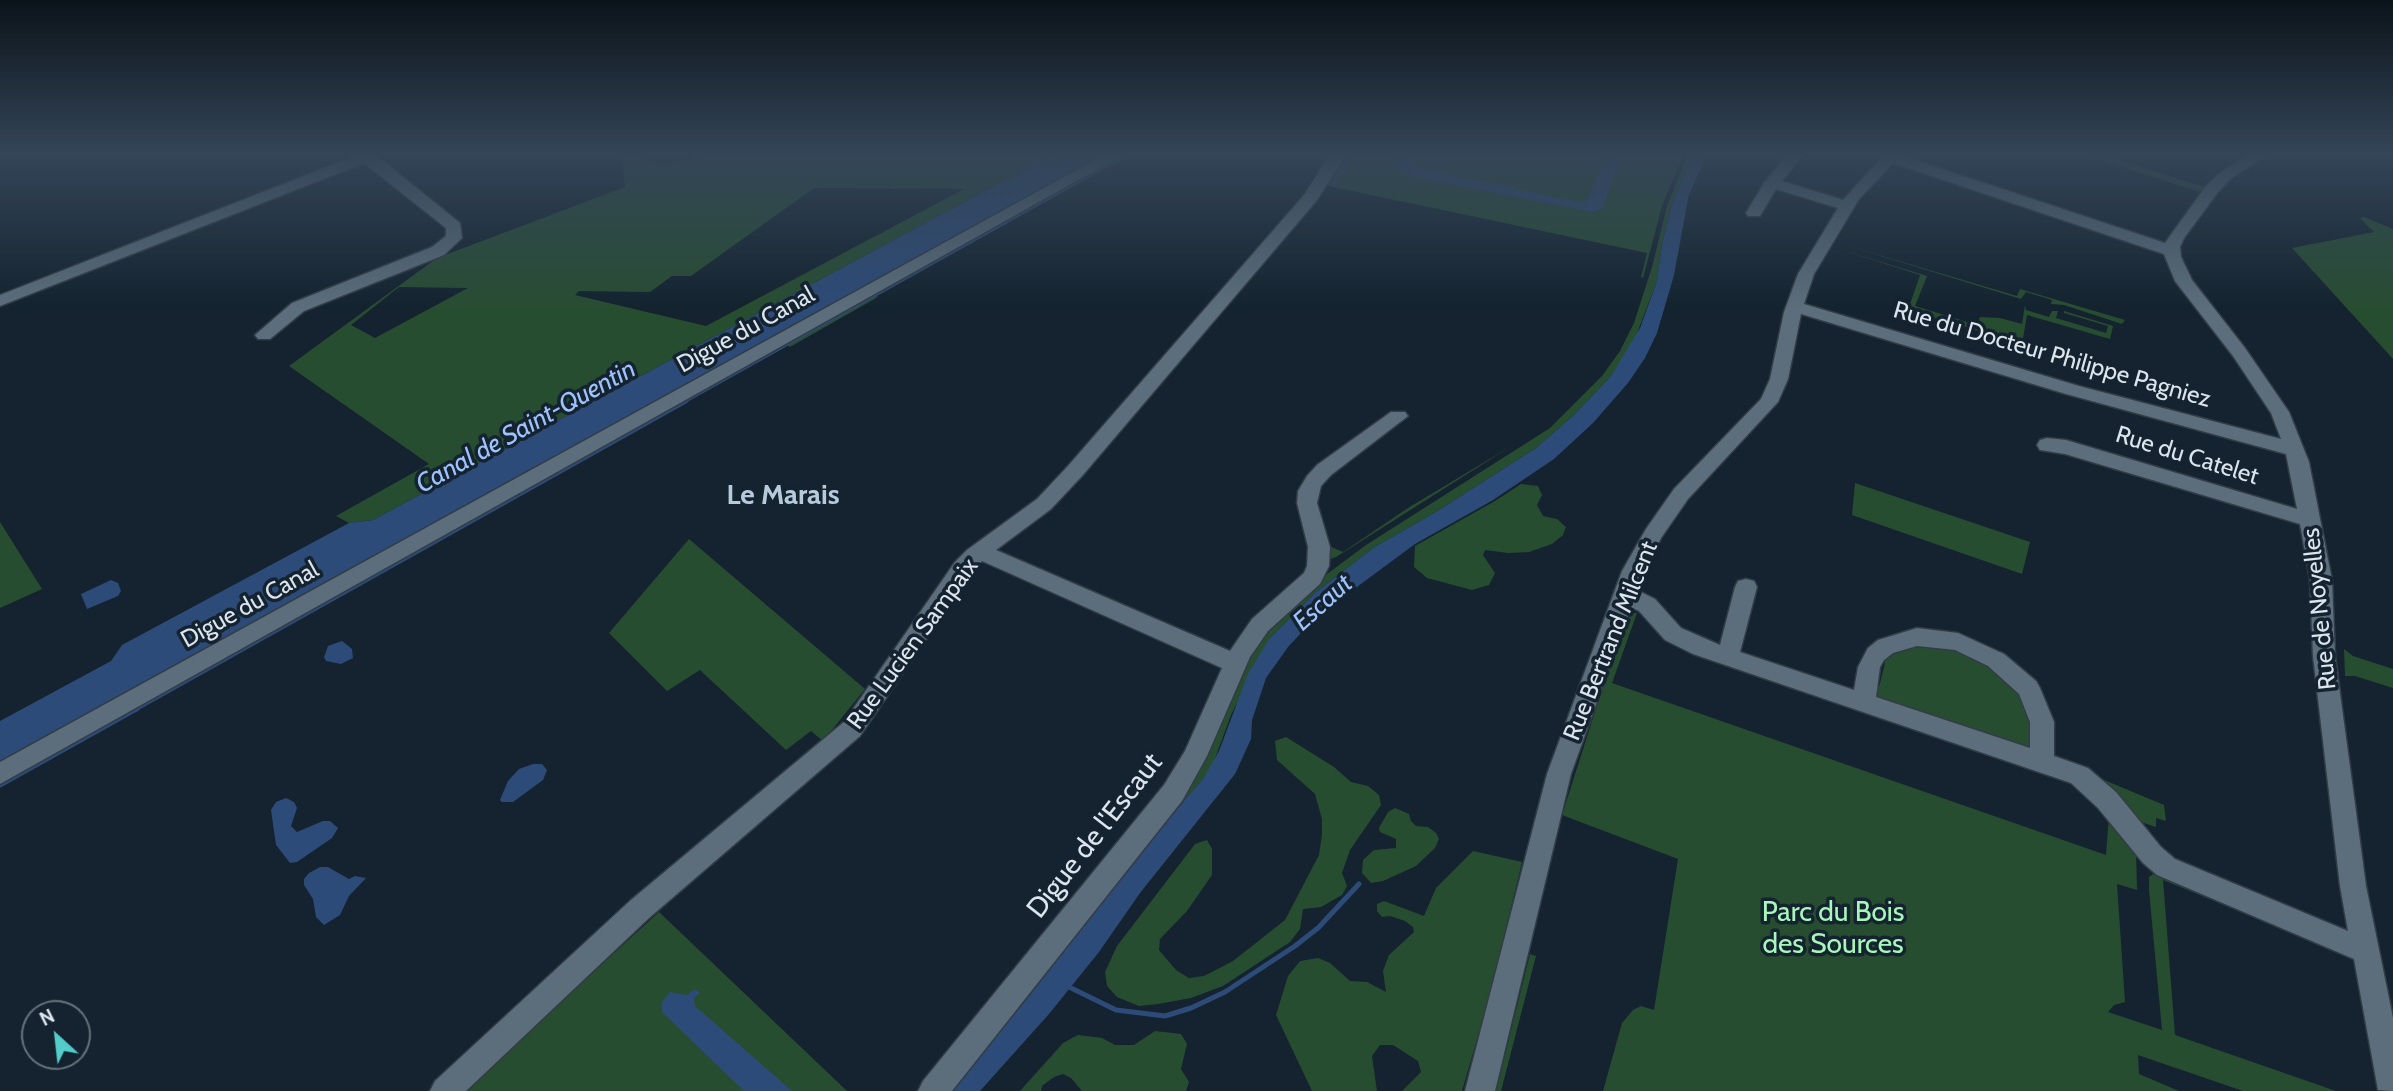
<!DOCTYPE html>
<style>
body{margin:0}
#map{position:relative;width:2393px;height:1091px;overflow:hidden;background:#14232f;font-family:Cabin,sans-serif}
canvas{display:block}
.north{position:absolute;left:21px;top:1000px;width:70px;height:70px;box-sizing:border-box;background:#14232f;border:2px solid #64717b;border-radius:50%;rotate:333deg;font-size:19px;font-weight:700;line-height:28px;text-align:center;color:#dce5ee}
.north::after{content:'';display:block;margin:auto;width:24px;height:32px;background:#53cdca;clip-path:polygon(50% 0,100% 100%,50% 72%,0 100%)}
</style>
<div id="map">
<canvas width="2393" height="1091"></canvas>
<div class="north">N</div>
</div>
<script>
const c = document.querySelector('canvas').getContext('2d');
c.lineJoin = 'round';
function fill(path, color) {
  c.fillStyle = color;
  c.fill(path, 'evenodd');
}
function shape(rows) {
  const path = new Path2D();
  for (const r of rows) {
    path.moveTo(r[0], r[1]);
    for (let i = 2; i < r.length; i += 2) path.lineTo(r[i], r[i + 1]);
  }
  return path;
}
function trace(path, color, width, dash) {
  c.strokeStyle = color;
  c.lineWidth = width;
  c.lineCap = dash ? 'butt' : 'round';
  c.setLineDash(dash || []);
  c.stroke(path);
}
function label(font, color, halo, rows, align = 'center') {
  c.font = font + ' Cabin,sans-serif';
  c.lineWidth = 7;
  c.setLineDash([]);
  c.textBaseline = 'middle';
  c.strokeStyle = halo;
  c.fillStyle = color;
  for (const [text, x, y, turn = 0] of rows) {
    c.save();
    c.translate(x, y);
    c.rotate((+turn || 0) * Math.PI / 180);
    c.textAlign = isNaN(turn) ? turn : align;
    if (halo) c.strokeText(text, 0, 0);
    c.fillText(text, 0, 0);
    c.restore();
  }
}
fill(shape([
 [622,156,641,156,650,161,666,164,701,156,1050,156,373,520,349,523,336,516,429,464,289,366,437,258,625,187],
 [814,188,964,189,706,326,575,295,579,291,650,292,672,276,691,276],
 [399,287,467,288,468,288,375,338,351,325],
 [1342,156,1683,156,1662,206,1643,278,1641,277,1647,253,1324,185],
 [1687,156,1692,156,1673,201,1662,244,1657,281,1634,341,1611,376,1574,415,1536,448,1436,512,1373,548,1315,593,1269,639,1231,715,1213,764,1203,779,1143,848,1027,999,938,1091,1110,876,1252,646,1319,580,1366,545,1550,428,1602,376,1620,351,1634,323,1652,267,1667,206],
 [2087,156,2107,156,2204,187,2200,192],
 [2364,217,2393,229,2393,359,2292,248,2374,232,2360,218],
 [1842,244,2017,296,2020,289,2125,320,2122,324,2064,305,2051,304,2052,300,2026,292,2021,299],
 [1839,249,1927,276,1915,306,1977,325,1980,317,2000,318,2022,324,2025,305,2026,310,2049,317,2052,311,2058,311,2056,318,2106,333,2108,326,2064,313,2064,311,2123,329,2113,326,2110,339,2027,315,2022,344,1908,310,1920,275],
 [873,295,878,297,790,347,785,343],
 [1513,445,1336,557,1328,560,1320,542,1343,552,1408,508],
 [1855,483,2030,542,2022,574,1852,515],
 [1521,484,1538,486,1542,495,1537,505,1543,516,1557,519,1566,527,1563,535,1552,544,1529,552,1508,553,1485,550,1483,555,1495,573,1489,585,1472,590,1427,578,1414,567,1415,546,1495,501],
 [0,522,42,589,0,608],
 [689,539,865,689,823,741,811,731,786,750,700,670,667,691,609,633],
 [1632,613,1637,613,1612,683,2106,855,2109,816,2136,851,2137,890,2117,884,2125,1002,2114,1005,2108,1012,2162,1030,2149,890,2149,877,2153,874,2160,873,2293,930,2293,933,2163,880,2175,1035,2336,1091,2243,1091,2138,1055,2139,1074,2179,1091,1603,1091,1622,1023,1633,1010,1641,1006,1654,1010,1678,859,1562,815,1609,668,1629,615],
 [1952,644,1991,667,2019,694,2029,718,2029,740,2035,746,2034,751,1877,701,1872,690,1879,687,1885,663,1883,656,1886,653,1894,654,1917,646],
 [2344,649,2353,656,2393,669,2393,688,2355,676,2345,676],
 [1286,737,1334,767,1351,782,1368,786,1379,795,1381,805,1350,850,1342,873,1347,886,1342,895,1321,907,1303,909,1300,929,1290,942,1223,986,1191,998,1158,1004,1139,1006,1117,997,1107,986,1105,972,1117,946,1195,844,1207,840,1212,849,1212,875,1187,911,1160,939,1159,950,1176,970,1189,978,1204,976,1233,961,1285,920,1319,855,1322,835,1322,819,1315,794,1277,760,1275,741],
 [2085,772,2164,805,2166,821,2156,818,2156,827,2128,818],
 [1395,808,1409,814,1411,821,1416,826,1428,827,1436,833,1439,839,1435,848,1416,866,1383,881,1371,883,1362,873,1363,860,1374,850,1396,848,1396,839,1380,832,1379,828,1388,812],
 [1473,851,1522,862,1491,991,1462,1091,1402,1091,1421,1072,1418,1061,1393,1045,1380,1045,1372,1056,1377,1091,1312,1091,1276,1015,1288,976,1300,961,1318,958,1330,963,1350,981,1367,982,1386,992,1383,971,1389,955,1414,932,1413,927,1405,921,1390,916,1382,917,1377,911,1377,904,1384,901,1424,916,1436,888],
 [659,912,847,1091,463,1091],
 [1530,954,1536,956,1501,1091,1496,1091],
 [1155,1031,1181,1034,1187,1044,1181,1069,1189,1082,1186,1091,1082,1091,1071,1078,1063,1074,1054,1077,1042,1086,1041,1091,1020,1091,1063,1043,1078,1035,1102,1038,1115,1045,1134,1045]
]), '#274d31');
fill(shape([
 [1050,156,1100,156,0,762,0,721,111,661,122,645,349,523,373,520],
 [1400,156,1412,156,1409,162,1414,167,1583,203,1588,198,1606,156,1621,156,1602,208,1593,212,1415,177,1397,167],
 [1692,156,1707,156,1689,194,1674,275,1657,333,1645,358,1628,383,1593,423,1554,459,1493,500,1415,544,1315,618,1288,647,1266,678,1252,720,1251,739,1235,774,1140,893,1099,952,1049,1014,980,1091,944,1091,1027,999,1143,848,1203,779,1219,751,1248,674,1269,639,1315,593,1373,548,1436,512,1536,448,1574,415,1611,376,1640,328,1657,281,1662,244,1673,201],
 [111,580,118,583,121,591,118,596,87,609,81,594],
 [342,641,352,649,353,658,341,664,326,661,324,657,328,646],
 [533,764,542,764,547,770,543,780,513,802,502,802,500,800,508,781,519,769],
 [286,798,294,802,297,808,291,826,297,832,323,821,330,821,338,828,332,838,297,862,290,863,276,845,271,810,276,802],
 [320,867,328,867,349,879,355,876,366,878,349,896,340,915,324,925,316,917,313,899,304,885,304,879,309,873],
 [695,989,700,993,694,998,695,1006,792,1091,744,1091,662,1012,662,1002,670,992,687,995]
]), '#2d4b78');
trace(shape([
 [1334,184,1351,156],
 [682,403,1124,156]
]), '#2d4b78', 3.5);
trace(shape([
 [134,710,686,401]
]), '#2d4b78', 4.5);
trace(shape([
 [0,785,138,708],
 [1067,986,1116,1010,1165,1016,1191,1008,1225,992,1295,946,1318,928,1359,884]
]), '#2d4b78', 5);
const minor = shape([
 [355,156,377,156,460,223,462,238,444,255,304,311,270,339,258,339,255,335,292,303,432,247,446,236,446,228,364,163,0,306,0,295,355,156],
 [1102,156,1121,156,0,784,0,762,1102,156],
 [1329,156,1345,156,1317,200,1082,476,1051,509,996,550,1230,651,1252,619,1304,573,1307,566,1308,547,1297,503,1298,491,1307,476,1317,465,1391,412,1405,412,1408,416,1331,475,1321,486,1317,503,1330,547,1329,566,1320,584,1268,631,1250,657,1207,756,1182,801,952,1091,918,1091,923,1081,1164,785,1185,751,1222,668,982,561,971,574,860,736,649,918,466,1091,430,1091,435,1081,631,900,844,722,955,562,967,550,1037,499,1068,466,1305,194,1329,156],
 [1786,156,1802,156,1782,181,1843,200,1883,156,1903,156,2165,243,2206,186,2220,173,2246,156,2265,156,2230,179,2218,192,2184,238,2180,247,2181,257,2192,280,2245,348,2289,412,2309,462,2332,580,2335,656,2366,886,2393,1018,2393,1091,2378,1090,2354,959,2157,875,2143,863,2098,808,2071,783,1693,654,1665,640,1639,611,1631,607,1571,774,1495,1091,1465,1091,1547,774,1622,571,1646,529,1674,489,1761,399,1770,379,1784,312,1798,274,1838,208,1776,189,1760,216,1748,216,1746,213,1764,183,1786,156],
 [1893,163,2164,254,2175,281,2233,356,2271,413,2281,439,2079,386,1804,304,1814,274,1859,199,1893,163],
 [1801,314,2066,394,2286,454,2297,509,2066,440,2047,438,2040,440,2037,445,2040,450,2065,454,2300,524,2310,580,2313,656,2340,886,2348,931,2175,859,2161,847,2116,792,2088,768,2054,756,2054,722,2040,688,2036,681,2004,654,1958,633,1917,628,1878,640,1868,648,1858,667,1854,690,1740,652,1757,587,1754,581,1746,579,1738,581,1735,587,1720,645,1681,628,1655,599,1637,590,1661,538,1688,499,1778,402,1788,379,1801,314],
 [1917,646,1955,650,1988,666,2019,694,2030,722,2030,748,1876,697,1880,667,1884,660,1893,653,1917,646]
]);
trace(minor, '#323c46', 3);
fill(minor, '#5c6d7b');
const sky = c.createLinearGradient(0, 0, 0, 309);
sky.addColorStop(0, '#0b131a');
sky.addColorStop(0.5, '#344558');
sky.addColorStop(1, '#34455800');
c.fillStyle = sky;
c.fillRect(0, 0, 2393, 309);
label('24px', '#dce5ee', '#14232f', [
 ["Digue du Canal",746,330,-29],
 ["Rue du Docteur Philippe Pagniez",2052,355,16],
 ["Rue du Catelet",2187,456,17],
 ["Digue du Canal",250,605,-29],
 ["Rue de Noyelles",2320,609,-96],
 ["Rue Bertrand Milcent",1611,641,-68],
 ["Rue Lucien Sampaix",913,644,-54]
]);
label('italic 26px', '#9dc2fc', '#14232f', [
 ["Canal de Saint-Quentin",526,427,-29],
 ["Escaut",1323,603,-42]
]);
label('bold 28px', '#b7cada', '#14232f', [
 ["Le Marais",783,496]
]);
label('28px', '#dce5ee', '#14232f', [
 ["Digue de l'Escaut",1095,836,-52]
]);
label('28px', '#a8f7ba', '#14232f', [
 ["Parc du Bois",1833,913],
 ["des Sources",1833,945]
]);
</script>
